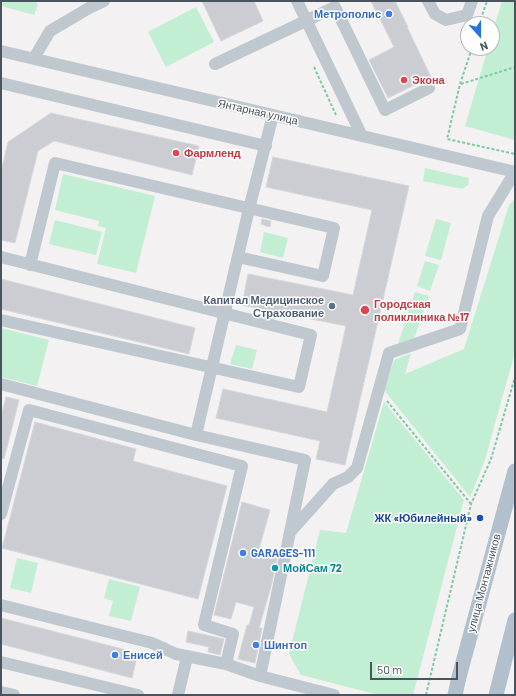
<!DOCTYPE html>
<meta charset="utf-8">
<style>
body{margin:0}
#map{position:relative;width:516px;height:696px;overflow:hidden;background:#f3f1f1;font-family:Barlow,sans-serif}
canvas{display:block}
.frame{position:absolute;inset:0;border:2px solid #49545e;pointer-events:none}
.north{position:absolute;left:460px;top:16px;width:40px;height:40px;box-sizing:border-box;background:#fff;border:1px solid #b6bbbf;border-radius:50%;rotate:159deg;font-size:11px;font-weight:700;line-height:16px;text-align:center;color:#49545e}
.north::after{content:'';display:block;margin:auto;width:14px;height:18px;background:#2175dd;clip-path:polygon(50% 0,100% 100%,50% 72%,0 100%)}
.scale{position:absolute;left:370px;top:662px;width:88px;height:18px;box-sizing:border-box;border:2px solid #49545e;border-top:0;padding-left:5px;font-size:12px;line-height:14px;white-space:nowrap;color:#49545e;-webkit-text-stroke:3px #fff;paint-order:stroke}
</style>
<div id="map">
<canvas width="516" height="696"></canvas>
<div class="frame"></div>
<div class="north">N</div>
<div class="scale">50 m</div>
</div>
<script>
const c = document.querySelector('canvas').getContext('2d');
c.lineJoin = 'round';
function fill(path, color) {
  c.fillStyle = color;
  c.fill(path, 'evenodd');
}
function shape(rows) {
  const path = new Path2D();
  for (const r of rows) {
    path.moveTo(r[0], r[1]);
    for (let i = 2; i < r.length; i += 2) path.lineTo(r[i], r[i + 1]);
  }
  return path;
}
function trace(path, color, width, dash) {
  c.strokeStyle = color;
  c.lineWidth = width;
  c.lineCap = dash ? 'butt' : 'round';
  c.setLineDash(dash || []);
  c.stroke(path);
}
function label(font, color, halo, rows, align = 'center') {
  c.font = font + ' Barlow,sans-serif';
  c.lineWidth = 3;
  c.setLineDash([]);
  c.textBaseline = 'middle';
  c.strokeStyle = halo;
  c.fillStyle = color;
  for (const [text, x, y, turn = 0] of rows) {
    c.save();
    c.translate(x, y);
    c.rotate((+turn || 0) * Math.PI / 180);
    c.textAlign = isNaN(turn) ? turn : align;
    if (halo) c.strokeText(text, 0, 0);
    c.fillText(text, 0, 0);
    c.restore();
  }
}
fill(shape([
 [1,1,36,1,38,5,34,15,1,6],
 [502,1,515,1,515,140,465,126,488,48,492,48,492,34],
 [196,7,214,42,166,67,148,32],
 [425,168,469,178,468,185,462,189,423,181],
 [63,174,155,196,136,273,97,264,106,228,98,226,99,221,55,210],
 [515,199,515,352,485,460,470,497,384,390,394,360,411,353,405,374,464,349,509,205],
 [436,219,451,223,441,260,425,256],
 [55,220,102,232,96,255,49,244],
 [264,232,288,238,283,258,260,252],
 [425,261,439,265,430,291,417,286],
 [415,292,429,296,414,339,397,347],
 [1,328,49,340,37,386,1,377],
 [236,345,257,350,252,369,230,364],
 [384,402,464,500,413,695,379,695,301,675,289,654,320,530,346,533],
 [17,558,38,563,31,593,10,588],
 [109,579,140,587,131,621,109,616,113,601,104,598]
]), '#c2eed3');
const building = shape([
 [202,1,254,1,263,21,221,41,202,1],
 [371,1,395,1,408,27,407,27,431,77,388,98,369,60,394,47,371,1],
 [51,113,199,146,192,175,54,141,38,151,15,243,1,240,1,172,8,142,51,113],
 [273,157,409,186,345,465,316,459,320,441,216,418,223,389,327,412,346,326,242,305,248,274,353,295,372,210,266,187,273,157],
 [262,219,271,221,270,227,261,224,262,219],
 [1,279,195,328,189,354,1,309,1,279],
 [6,397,19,400,4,459,1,458,1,417,6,397],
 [35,422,136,449,133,461,227,486,198,599,2,548,35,422],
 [242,502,270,510,259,549,278,554,272,583,259,628,262,628,255,663,238,659,247,625,249,625,254,607,236,602,231,619,214,615,242,502],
 [1,618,138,653,132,678,1,644,1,618],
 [188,631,224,639,220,655,208,652,209,647,186,642,188,631]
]);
fill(building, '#cbcdd3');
trace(building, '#d5d7dc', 1);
trace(shape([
 [479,24,487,1],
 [472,48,460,84,447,139,515,154],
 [314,67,336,115],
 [461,84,515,67],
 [387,401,471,504],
 [426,695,471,504,491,459,515,377]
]), '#7bcba3', 2, [3, 2]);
trace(shape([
 [297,1,362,136],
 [428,1,435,14,446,20,467,15,472,1],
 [1,51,515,172],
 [34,58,50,31,89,8,104,1],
 [215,64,335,7,385,110,429,88],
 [1,83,266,146],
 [1,257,311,335,299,387,1,320],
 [30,265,55,163,334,228,323,276,238,257],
 [1,384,196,435],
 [1,514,29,410,242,466,204,625,233,634,226,664],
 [291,531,333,484,348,477,357,468,389,353,460,329,488,216,515,172],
 [1,605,152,643,176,654,226,664,260,676,334,695],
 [1,662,138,695],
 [260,676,305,460,196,435,249,209,273,115],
 [1,692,14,695],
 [178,695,187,657]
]), '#bfc8cf', 12);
trace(shape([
 [455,695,459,677,515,471],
 [496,695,515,620]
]), '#b2c0ce', 15);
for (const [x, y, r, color] of [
 [389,14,4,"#3f7fe0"],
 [404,80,4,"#e0444e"],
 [176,153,4,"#e0444e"],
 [332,306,4,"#5c6f8a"],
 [365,310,5,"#e0444e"],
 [480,518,4,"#1a4fb4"],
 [243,553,4,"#3f7fe0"],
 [275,568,4,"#0f9aa8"],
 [256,645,4,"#3f7fe0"],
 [115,655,4,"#3f7fe0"]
]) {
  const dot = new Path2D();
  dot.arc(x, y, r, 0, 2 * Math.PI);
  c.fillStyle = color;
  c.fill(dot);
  trace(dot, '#fff', 1.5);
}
label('bold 11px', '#366cbe', '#fff', [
 ["Метрополис",381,14,"right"],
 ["GARAGES-111",251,553],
 ["Шинтоп",264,645],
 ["Енисей",123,655]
], 'left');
label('bold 11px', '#be3a42', '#fff', [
 ["Экона",412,80],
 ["Фармленд",184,153],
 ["Городская",374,304],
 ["поликлиника №17",374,317]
], 'left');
label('11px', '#49545e', '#fff', [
 ["Янтарная улица",258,112,13],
 ["улица Монтажников",484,583,-75]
]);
label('bold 11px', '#4e5e75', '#fff', [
 ["Капитал Медицинское",324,300],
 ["Страхование",324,313]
], 'right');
label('bold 11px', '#164399', '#fff', [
 ["ЖК «Юбилейный»",472,518]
], 'right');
label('bold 11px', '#0d838f', '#fff', [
 ["МойСам 72",283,568]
], 'left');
</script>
